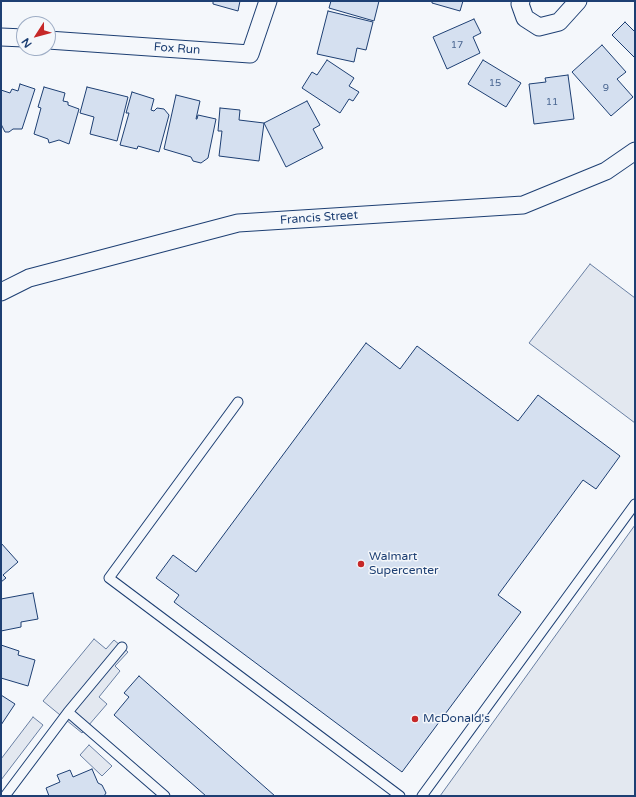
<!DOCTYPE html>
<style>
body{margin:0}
#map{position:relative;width:636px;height:797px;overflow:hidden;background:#f4f7fb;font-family:"Varela Round",sans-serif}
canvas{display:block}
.frame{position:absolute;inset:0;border:2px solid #1d3f73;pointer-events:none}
.north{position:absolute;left:16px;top:16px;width:40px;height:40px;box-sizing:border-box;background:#f4f7fb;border:1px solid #9eadc5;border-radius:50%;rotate:234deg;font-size:11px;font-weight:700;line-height:16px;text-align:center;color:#1d3f73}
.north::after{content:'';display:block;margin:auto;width:14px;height:18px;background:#c62828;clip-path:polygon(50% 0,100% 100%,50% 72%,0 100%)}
</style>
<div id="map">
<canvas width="636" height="797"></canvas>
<div class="frame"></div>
<div class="north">N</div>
</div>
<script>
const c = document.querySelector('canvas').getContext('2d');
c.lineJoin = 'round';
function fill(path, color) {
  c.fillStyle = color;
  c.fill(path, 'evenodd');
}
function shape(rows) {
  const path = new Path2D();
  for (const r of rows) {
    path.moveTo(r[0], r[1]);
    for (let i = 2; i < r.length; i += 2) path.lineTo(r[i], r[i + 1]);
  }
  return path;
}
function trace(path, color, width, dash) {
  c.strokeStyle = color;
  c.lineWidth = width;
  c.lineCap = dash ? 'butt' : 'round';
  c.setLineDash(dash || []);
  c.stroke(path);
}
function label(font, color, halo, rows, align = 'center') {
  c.font = font + ' "Varela Round",sans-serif';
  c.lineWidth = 3;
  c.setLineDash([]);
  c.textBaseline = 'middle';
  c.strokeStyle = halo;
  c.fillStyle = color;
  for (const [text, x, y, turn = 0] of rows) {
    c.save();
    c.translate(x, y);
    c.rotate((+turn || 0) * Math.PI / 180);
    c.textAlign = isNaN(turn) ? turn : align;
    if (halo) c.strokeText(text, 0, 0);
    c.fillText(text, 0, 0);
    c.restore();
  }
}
const parking = shape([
 [590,264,635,298,635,423,529,343,590,264],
 [635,525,635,796,440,796,635,525],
 [94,639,106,649,114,640,128,652,115,666,120,671,99,697,107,704,82,733,43,701,94,639],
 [33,717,43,725,1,780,1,759,33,717],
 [89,745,112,766,102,776,80,755,89,745]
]);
fill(parking, '#e3e8f0');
trace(parking, '#687fa3', 1);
const building = shape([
 [213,1,240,1,238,11,213,4,213,1],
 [331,1,379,1,374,21,329,8,331,1],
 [432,1,463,1,460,11,432,3,432,1],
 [328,11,373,22,366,50,357,48,354,62,317,54,328,11],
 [474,19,481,33,473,37,480,53,447,69,433,37,474,19],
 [625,22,635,32,635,58,612,35,625,22],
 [602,45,626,72,617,79,633,97,611,116,572,72,602,45],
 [327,60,354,78,349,86,359,92,353,101,349,99,340,113,302,88,312,72,317,75,327,60],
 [483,60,521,83,506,107,468,84,483,60],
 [568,75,574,119,534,124,529,84,546,82,545,78,568,75],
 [20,84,35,89,22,129,13,129,9,132,5,132,1,124,1,90,10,93,12,89,18,91,20,84],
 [44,87,65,93,63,101,68,102,68,105,79,109,69,144,59,140,49,143,48,139,34,134,41,108,38,107,44,87],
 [87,87,128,97,117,141,90,134,94,117,80,113,87,87],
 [132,92,154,99,151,110,154,111,157,108,164,109,169,115,159,152,138,146,137,149,120,145,129,113,126,113,132,92],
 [176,95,200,101,196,119,197,119,198,115,216,119,208,158,201,163,193,161,191,157,164,149,176,95],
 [307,101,320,125,313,129,323,148,286,167,264,123,307,101],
 [220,108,240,110,239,120,264,123,259,161,219,156,222,131,218,131,220,108],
 [366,343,400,369,417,346,518,421,538,395,620,456,596,489,583,480,498,595,521,612,402,772,174,602,179,595,156,578,173,555,196,572,366,343],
 [1,543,18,562,3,575,6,578,1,582,1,543],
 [33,593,38,619,21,622,21,627,1,631,1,599,33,593],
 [1,645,19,651,18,655,35,660,28,686,1,678,1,645],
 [139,676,275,796,206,796,114,715,129,697,124,693,139,676],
 [1,695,15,704,1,725,1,695],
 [92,769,98,783,102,785,106,793,104,796,49,796,46,788,60,782,57,775,70,770,73,777,92,769]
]);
fill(building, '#d5e0f0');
trace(building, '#1d3f73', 1);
const service = shape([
 [238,402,109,578,400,796],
 [68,712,165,796],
 [5,796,68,712,122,647],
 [422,796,635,504]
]);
const minor = shape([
 [521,1,520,4,525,18,539,27,559,22,578,1],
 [1,37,24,38],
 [48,40,250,54,268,1],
 [1,292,29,278,238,223,523,205,606,171,635,151]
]);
trace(service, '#1d3f73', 11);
trace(minor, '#1d3f73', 19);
trace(service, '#f4f7fb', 9);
trace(minor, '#f4f7fb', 17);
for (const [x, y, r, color] of [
 [361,564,4,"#c62828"],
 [415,719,4,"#c62828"]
]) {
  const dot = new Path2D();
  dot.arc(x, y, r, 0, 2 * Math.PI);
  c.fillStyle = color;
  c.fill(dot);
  trace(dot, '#f4f7fb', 1.5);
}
label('10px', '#4b6792', null, [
 ["17",457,45],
 ["15",495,83],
 ["9",606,88],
 ["11",552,102]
]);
label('12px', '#1d3f73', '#f4f7fb', [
 ["Fox Run",177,49,4],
 ["Francis Street",319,218,-4]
]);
label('12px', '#1d3f73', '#f4f7fb', [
 ["Walmart",369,557],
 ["Supercenter",369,571],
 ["McDonald's",423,719]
], 'left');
</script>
